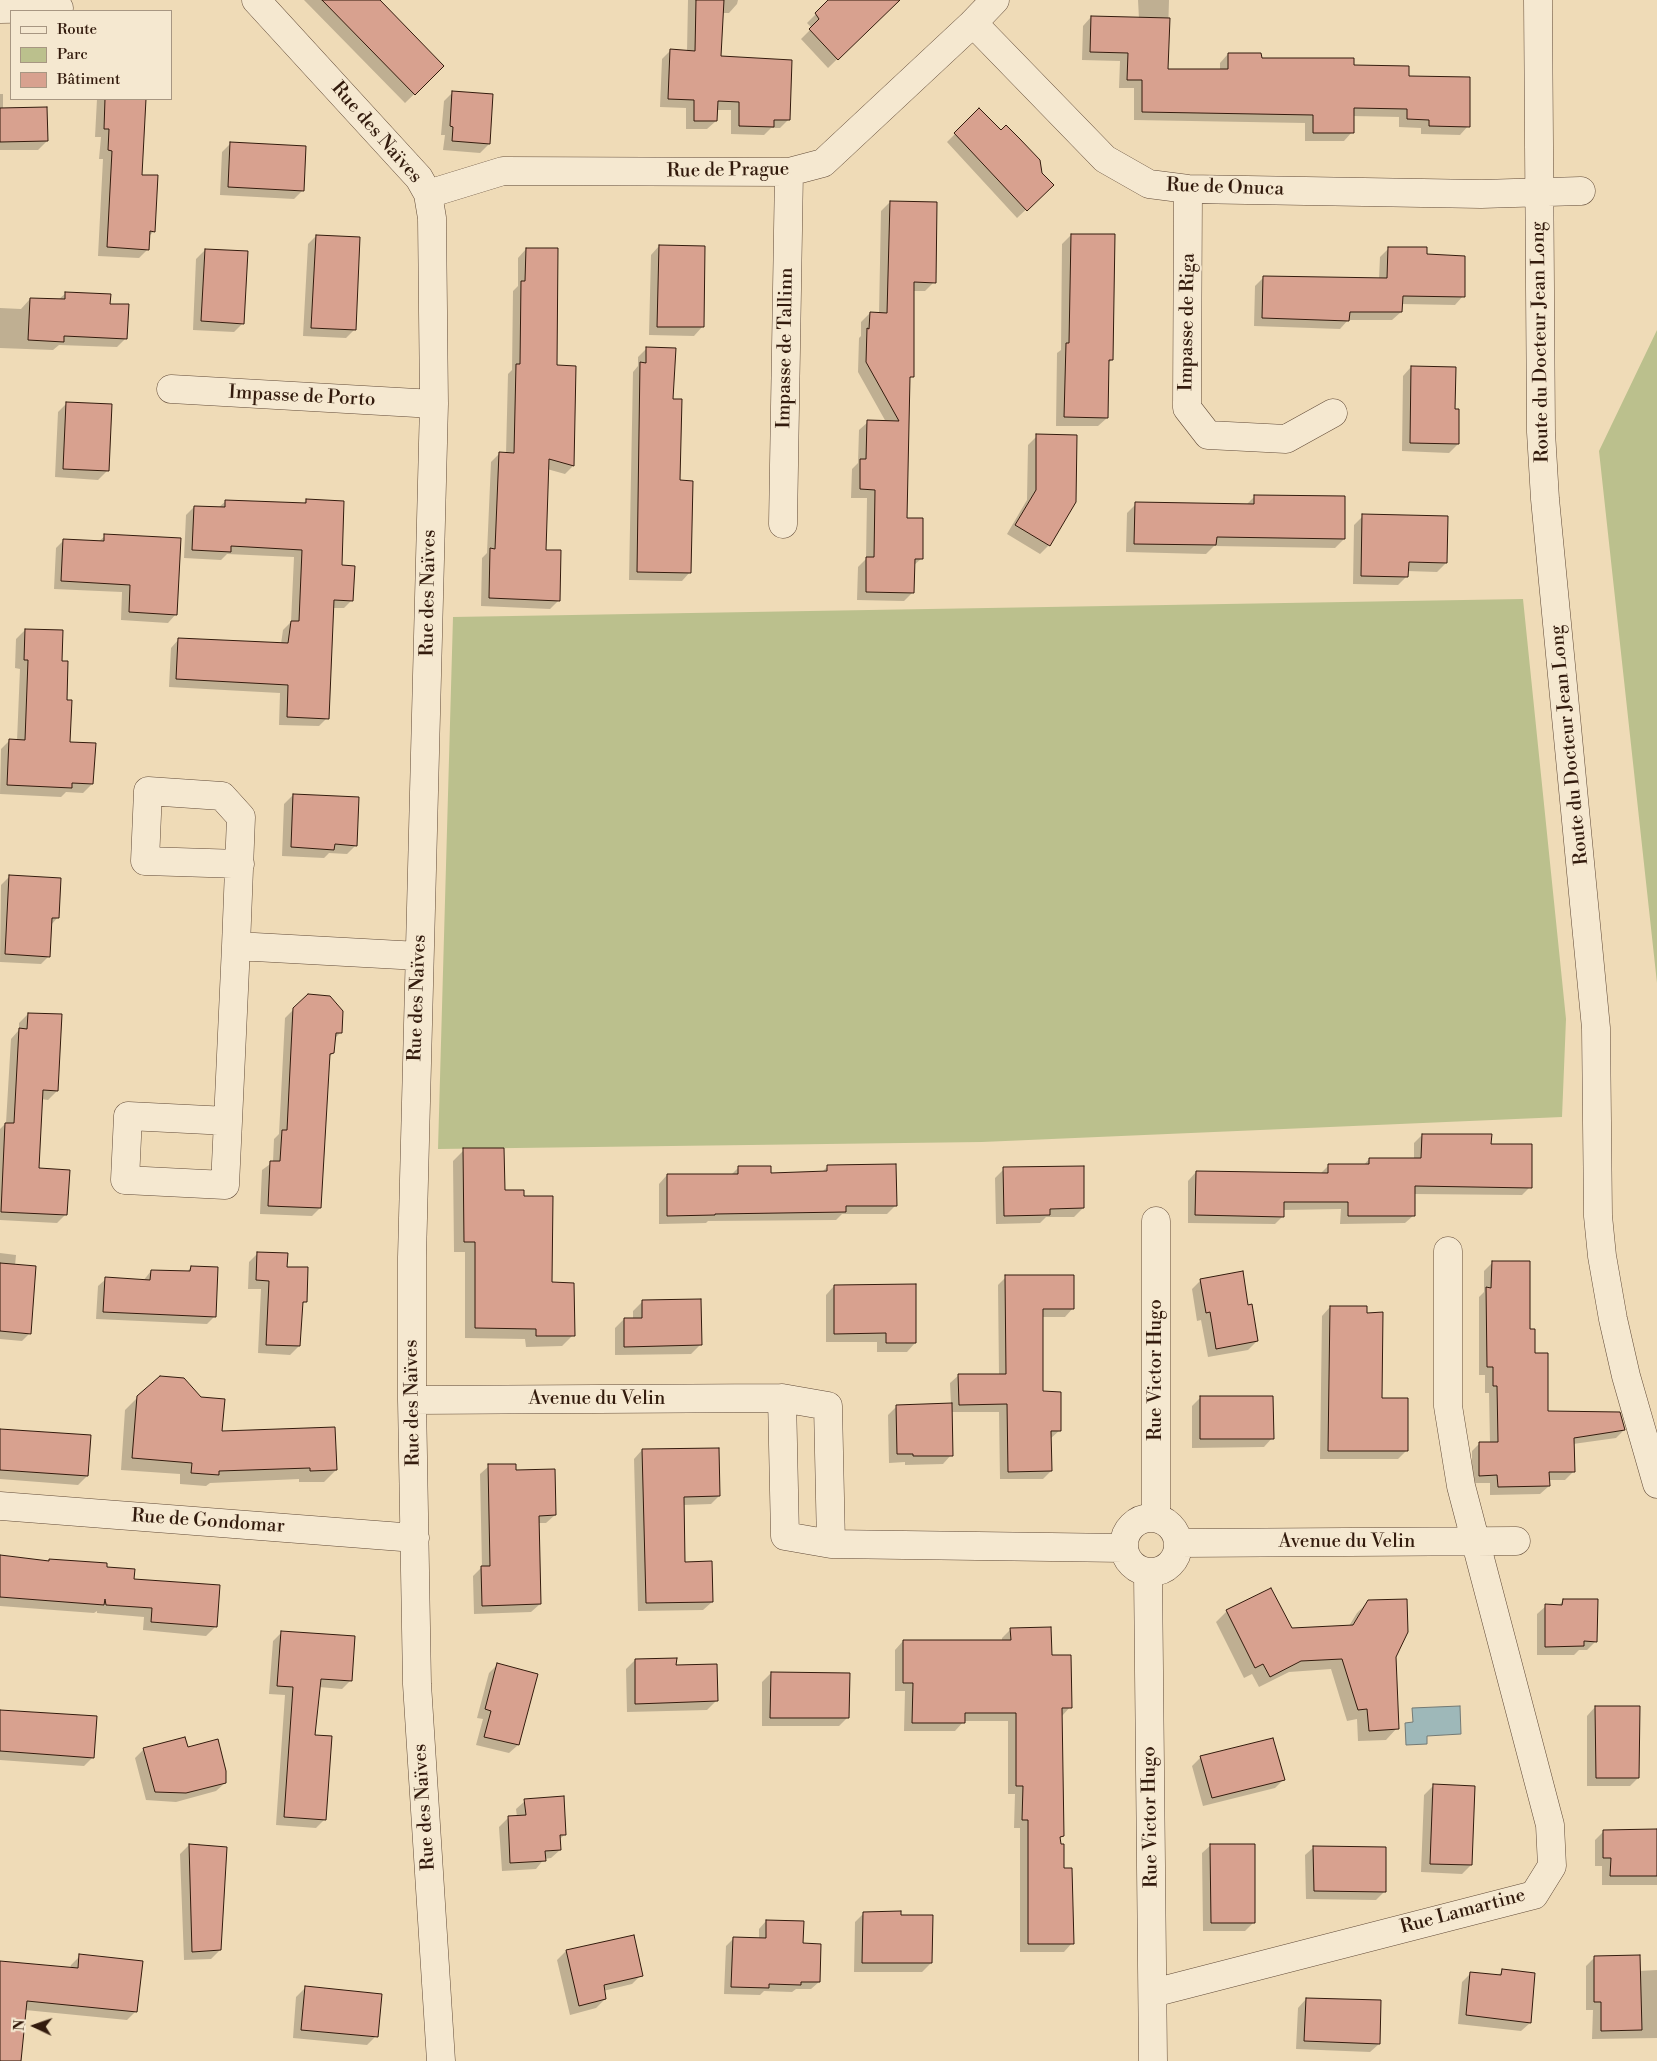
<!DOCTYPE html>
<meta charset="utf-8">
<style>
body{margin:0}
#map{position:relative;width:1657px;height:2061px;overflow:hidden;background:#efdbb7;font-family:"Libre Bodoni",serif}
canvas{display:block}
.legend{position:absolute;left:10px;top:10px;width:162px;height:90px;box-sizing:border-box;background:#f5e8d0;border:1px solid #a79682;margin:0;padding:6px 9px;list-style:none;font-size:15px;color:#331b0d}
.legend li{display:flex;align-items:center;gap:10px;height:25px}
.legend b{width:25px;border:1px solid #a79682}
.north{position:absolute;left:10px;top:2001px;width:50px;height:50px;-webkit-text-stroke:4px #f5e8d0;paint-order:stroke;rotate:273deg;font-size:14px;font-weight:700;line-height:20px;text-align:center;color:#331b0d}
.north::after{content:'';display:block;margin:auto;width:18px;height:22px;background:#331b0d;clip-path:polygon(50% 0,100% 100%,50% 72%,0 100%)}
</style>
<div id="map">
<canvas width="1657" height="2061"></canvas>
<ul class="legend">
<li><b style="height:6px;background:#f5e8d0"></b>Route</li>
<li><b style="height:14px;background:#bbc08d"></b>Parc</li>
<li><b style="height:14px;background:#d8a18f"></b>Bâtiment</li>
</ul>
<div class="north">N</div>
</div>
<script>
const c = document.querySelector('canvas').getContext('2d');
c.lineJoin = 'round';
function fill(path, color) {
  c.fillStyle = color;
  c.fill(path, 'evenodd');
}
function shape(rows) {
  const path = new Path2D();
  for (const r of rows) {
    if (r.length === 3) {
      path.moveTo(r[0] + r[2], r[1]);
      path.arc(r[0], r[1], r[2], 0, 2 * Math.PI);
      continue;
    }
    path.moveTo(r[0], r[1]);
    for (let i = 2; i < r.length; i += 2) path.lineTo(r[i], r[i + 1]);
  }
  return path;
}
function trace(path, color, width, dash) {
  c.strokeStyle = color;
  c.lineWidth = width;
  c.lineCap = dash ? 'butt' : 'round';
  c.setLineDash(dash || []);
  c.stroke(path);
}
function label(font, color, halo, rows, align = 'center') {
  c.font = font + ' "Libre Bodoni",serif';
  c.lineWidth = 4;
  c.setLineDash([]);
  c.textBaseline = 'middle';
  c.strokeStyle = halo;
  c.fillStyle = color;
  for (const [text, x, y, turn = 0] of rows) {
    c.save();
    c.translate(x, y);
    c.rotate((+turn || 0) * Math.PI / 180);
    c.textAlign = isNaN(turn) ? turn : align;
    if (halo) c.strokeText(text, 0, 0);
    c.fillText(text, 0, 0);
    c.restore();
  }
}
fill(shape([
 [1657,330,1657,983,1599,451],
 [1523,599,1566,1019,1562,1117,982,1142,438,1149,453,617]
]), '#bbc08d');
const water = shape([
 [1460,1706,1461,1734,1427,1736,1427,1744,1406,1745,1405,1723,1413,1722,1412,1708,1460,1706]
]);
fill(water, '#9eb8b9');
trace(water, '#737974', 1);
fill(shape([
 [304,0,378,0,443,66,405,103],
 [688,0,738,0,737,4,729,13,722,13,719,57,788,120,780,128,771,128,764,135,731,134,731,110,717,110,716,121,707,129,686,129,686,108,660,107,662,59,670,51,687,51],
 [830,0,898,0,828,68,801,39,812,28,807,23],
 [1138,0,1169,0,1167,70,1220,70,1220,63,1228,54,1260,59,1353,67,1408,77,1468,126,1460,135,1421,134,1421,128,1399,127,1399,117,1352,116,1352,132,1344,141,1305,141,1305,123,1134,120,1134,88,1119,88,1120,61,1082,60,1083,26,1091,17,1139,19],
 [453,92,489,144,480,153,443,150,445,135,441,135,444,101],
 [0,94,3,94,3,109,47,141,38,150,0,150],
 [97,99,145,99,141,176,154,231,149,236,148,249,139,258,98,256,103,159,99,159,101,137,95,137],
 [979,110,1052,185,1017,218,947,142],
 [231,143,303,190,294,199,220,195,222,152],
 [890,202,934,282,925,291,913,291,912,376,908,380,906,519,922,558,913,566,913,592,904,601,857,600,858,567,866,559,867,498,851,498,852,469,858,463,859,430,868,422,886,422,858,372,859,338,861,336,861,322,870,313,879,314,881,211],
 [1071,235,1112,360,1108,363,1107,418,1098,426,1056,426,1057,353,1061,350,1062,244],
 [316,236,355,329,346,338,303,336,308,244],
 [659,246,702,327,694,336,649,335,651,255],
 [1389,248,1426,255,1463,296,1455,305,1401,304,1401,312,1392,320,1348,320,1340,329,1254,326,1255,286,1263,278,1379,279,1380,257],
 [526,249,556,367,573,466,565,474,547,469,545,551,559,600,550,609,481,606,482,558,487,553,491,462,499,454,506,454,508,374,512,370,513,291,518,286,518,258],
 [205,250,243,323,234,332,193,330,196,259],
 [66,293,109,305,126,338,117,347,59,345,53,350,0,348,0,308,21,309,30,299,58,300],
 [647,348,672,400,679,482,690,572,682,581,629,580,633,372,638,366,638,357],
 [1411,367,1454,410,1458,444,1449,453,1402,451,1403,376],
 [67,403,107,471,98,480,55,477,58,412],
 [1037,436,1049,545,1040,554,1007,534,1027,500,1028,445],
 [1255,496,1344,539,1335,548,1214,546,1206,554,1126,552,1127,513,1136,504,1246,505],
 [306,500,341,566,352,600,344,608,333,608,327,718,319,726,279,725,280,693,169,687,171,648,179,639,281,644,283,630,291,622,294,557,227,554,221,560,184,558,186,515,194,507,218,508,226,501,303,504],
 [1363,516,1446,563,1437,572,1407,571,1407,576,1398,585,1353,584,1354,525],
 [105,536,176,614,168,623,121,620,122,592,54,589,56,548,64,540,98,542],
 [25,630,60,662,69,743,92,784,83,793,66,792,61,797,0,794,1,749,10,740,17,741,20,669,15,668,16,639],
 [293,795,356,845,347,854,329,853,324,858,282,856,284,804],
 [9,877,58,917,51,925,49,956,41,964,0,962,1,885],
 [294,1009,341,1032,334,1039,333,1053,328,1058,320,1208,312,1216,260,1214,262,1170,273,1162,274,1139,279,1134,285,1018],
 [28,1014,57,1091,48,1100,41,1099,38,1170,66,1214,57,1223,0,1220,0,1129,6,1123,11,1039,19,1030,19,1023],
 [1422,1135,1490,1145,1530,1187,1522,1195,1413,1194,1414,1215,1405,1223,1340,1224,1341,1209,1283,1210,1283,1216,1275,1224,1188,1223,1188,1181,1196,1172,1320,1174,1329,1165,1363,1166,1369,1159,1414,1159,1414,1143],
 [464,1150,504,1192,551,1284,573,1335,562,1346,526,1347,525,1339,465,1338,465,1252,454,1252,453,1161],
 [828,1166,895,1206,887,1214,842,1214,836,1220,708,1221,706,1223,659,1224,659,1184,667,1175,731,1175,739,1167,770,1174,821,1173],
 [1004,1169,1083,1208,1074,1217,1046,1217,1040,1223,996,1224,995,1178],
 [0,1253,16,1255,15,1266,30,1333,22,1341,0,1339],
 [258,1253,286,1268,305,1301,301,1306,299,1346,290,1355,258,1353,261,1289,248,1289,249,1262],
 [1492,1263,1529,1330,1546,1413,1624,1430,1616,1438,1573,1444,1573,1472,1565,1480,1548,1480,1549,1486,1540,1494,1490,1495,1490,1483,1472,1483,1472,1451,1480,1443,1490,1443,1489,1393,1485,1393,1485,1375,1479,1375,1479,1297,1484,1292,1484,1271],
 [191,1267,215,1316,207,1324,96,1319,98,1286,106,1279,143,1281,151,1271,186,1273],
 [1006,1277,1073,1308,1065,1317,1042,1317,1042,1392,1060,1430,1050,1439,1051,1471,1043,1479,1000,1479,999,1412,951,1412,951,1455,943,1464,905,1465,905,1462,889,1463,888,1415,897,1406,951,1404,950,1383,959,1375,999,1375,998,1285],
 [1201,1280,1247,1306,1257,1341,1248,1350,1208,1357,1201,1320,1197,1321,1192,1289],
 [834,1286,915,1343,907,1352,877,1352,877,1342,826,1342,826,1295],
 [642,1302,700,1345,691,1354,615,1355,615,1328,624,1319,633,1319,633,1311],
 [1330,1307,1407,1450,1398,1459,1320,1459,1322,1316],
 [138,1397,221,1432,336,1470,324,1482,299,1482,299,1479,210,1483,206,1486,180,1484,180,1474,121,1470,125,1410],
 [1200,1398,1272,1438,1264,1447,1192,1448,1192,1406],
 [0,1430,87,1476,78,1485,0,1479],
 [642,1450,719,1496,711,1504,683,1505,684,1563,712,1602,703,1610,638,1611,634,1459],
 [489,1466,515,1471,555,1515,546,1523,538,1523,540,1604,531,1612,474,1614,473,1576,482,1567,480,1474],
 [0,1556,106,1568,133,1580,215,1627,206,1636,143,1630,144,1617,97,1613,97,1611,94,1613,0,1606],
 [1563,1601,1596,1641,1587,1650,1579,1650,1574,1655,1537,1655,1537,1614,1546,1606,1558,1606],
 [1368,1602,1395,1657,1397,1728,1386,1740,1358,1741,1357,1719,1347,1721,1331,1669,1289,1672,1259,1687,1252,1674,1244,1678,1216,1622,1227,1611,1291,1630,1349,1626,1357,1613],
 [1011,1629,1050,1656,1070,1707,1062,1716,1062,1835,1059,1839,1072,1943,1064,1952,1020,1952,1020,1828,1014,1828,1015,1794,1008,1794,1008,1721,964,1721,955,1731,904,1731,905,1691,895,1691,895,1650,903,1641,1002,1641,1002,1638],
 [282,1632,351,1680,342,1689,319,1687,314,1736,324,1820,316,1828,276,1825,285,1695,269,1694,273,1641],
 [635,1660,675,1666,716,1701,707,1710,627,1712,626,1669],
 [498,1664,518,1745,509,1753,476,1745,483,1719,477,1718,489,1673],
 [771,1673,848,1717,839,1726,762,1726,762,1682],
 [1595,1707,1638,1778,1630,1786,1587,1786,1587,1716],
 [0,1711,93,1757,84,1766,0,1760],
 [144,1749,187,1749,225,1783,216,1791,176,1802,146,1800,135,1758],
 [1201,1757,1284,1779,1275,1788,1203,1806,1192,1766],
 [1433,1786,1471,1865,1462,1874,1421,1872,1424,1795],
 [525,1801,565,1834,559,1840,560,1850,551,1858,544,1859,536,1869,502,1871,499,1827,508,1818,517,1817,516,1809],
 [1604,1831,1657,1837,1657,1885,1602,1885,1602,1866,1595,1866,1595,1840],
 [189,1845,220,1950,211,1959,184,1960,180,1854],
 [1211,1845,1254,1922,1245,1931,1203,1931,1202,1853],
 [1314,1847,1384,1892,1376,1900,1306,1899,1305,1855],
 [864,1913,900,1917,931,1963,922,1972,854,1972,855,1922],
 [766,1921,802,1945,819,1982,811,1989,796,1989,792,1992,764,1991,760,1995,724,1994,726,1946,733,1939,759,1939,759,1929],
 [633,1936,641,1975,632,1984,603,1991,605,1999,596,2008,570,2015,557,1960,566,1951],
 [80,1956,136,2011,127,2020,25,2010,0,2034,0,1962,70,1969,71,1965],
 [1595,1957,1639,1971,1657,1970,1657,2038,1592,2039,1593,2010,1586,2010,1586,1966],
 [1503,1971,1530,2023,1521,2031,1458,2024,1462,1982,1471,1973,1497,1976],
 [305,1988,376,2036,367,2045,293,2038,296,1997],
 [1306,1999,1379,2044,1370,2052,1296,2049,1298,2008]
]), '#0003');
const building = shape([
 [322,0,380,0,444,66,415,95,322,0],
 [696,0,724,0,721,56,792,60,790,120,774,120,774,127,739,126,739,102,718,101,717,121,694,121,694,100,668,99,670,49,695,51,696,0],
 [828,0,900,0,838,60,809,29,819,19,815,13,828,0],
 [1091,16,1170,18,1168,69,1228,69,1228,53,1261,53,1262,58,1354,58,1354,65,1409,66,1409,76,1470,77,1470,127,1429,126,1429,120,1407,119,1407,109,1354,108,1354,133,1313,133,1313,115,1142,112,1142,80,1127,80,1128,53,1090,52,1091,16],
 [452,91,493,94,490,144,452,141,453,127,450,126,452,91],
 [105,99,146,99,142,175,158,175,155,232,150,231,149,250,107,247,112,151,108,150,109,129,104,129,105,99],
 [47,107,48,141,0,142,0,108,47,107],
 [979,108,1001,130,1006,125,1020,139,1040,160,1042,173,1054,185,1027,211,954,133,979,108],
 [230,142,306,146,304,191,228,187,230,142],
 [890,201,937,202,936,283,914,282,914,377,910,377,907,518,923,518,923,559,915,559,914,593,866,592,866,557,874,557,875,490,860,489,860,459,866,459,867,420,899,421,866,362,867,328,869,329,870,312,887,313,890,201],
 [1071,234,1115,234,1113,360,1109,360,1108,418,1064,417,1066,343,1069,343,1071,234],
 [316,235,360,237,356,330,311,328,316,235],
 [659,245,705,246,704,327,657,327,659,245],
 [1388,247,1427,247,1427,254,1465,256,1465,297,1403,296,1402,312,1350,312,1349,321,1262,318,1263,276,1387,278,1388,247],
 [526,248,558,248,557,365,576,366,574,466,549,459,546,550,561,550,560,601,489,598,490,548,495,549,499,452,514,453,516,364,520,364,521,281,525,281,526,248],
 [205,249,248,251,244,324,201,321,205,249],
 [65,292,111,294,110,304,129,304,127,339,64,336,64,342,28,340,30,298,65,299,65,292],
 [646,347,676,348,673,399,682,399,680,480,693,481,691,573,637,572,640,362,646,363,646,347],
 [1411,366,1456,367,1455,409,1459,409,1459,444,1410,443,1411,366],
 [66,402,112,404,109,471,63,469,66,402],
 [1036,434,1077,435,1076,502,1050,546,1015,525,1036,490,1036,434],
 [1254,495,1345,496,1345,539,1217,537,1216,545,1134,544,1135,502,1254,504,1254,495],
 [306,499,344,501,342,565,355,566,353,601,334,600,329,719,287,717,288,685,176,679,178,638,288,643,291,621,299,621,302,550,231,546,231,552,192,550,194,506,225,507,225,500,306,503,306,499],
 [1362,514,1448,516,1447,563,1409,562,1408,577,1361,576,1362,514],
 [104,534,181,538,177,615,129,612,130,585,61,581,63,539,104,541,104,534],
 [25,629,63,630,62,661,68,661,67,700,72,700,70,742,96,743,93,784,72,783,72,788,7,785,9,739,25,740,28,660,24,660,25,629],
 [293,794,359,797,357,846,335,844,334,850,291,847,293,794],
 [9,875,61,878,59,918,52,918,50,957,5,954,9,875],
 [308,994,330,996,343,1011,342,1033,336,1033,334,1053,330,1054,321,1208,268,1206,270,1161,280,1161,282,1130,287,1130,293,1008,308,994],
 [28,1013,62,1014,58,1091,43,1090,39,1168,70,1170,67,1215,1,1212,5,1123,14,1123,19,1028,27,1029,28,1013],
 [1422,1134,1492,1134,1491,1144,1532,1144,1532,1188,1415,1186,1415,1216,1348,1216,1348,1202,1284,1202,1284,1217,1195,1215,1196,1171,1328,1173,1328,1164,1369,1164,1369,1158,1421,1158,1422,1134],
 [463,1148,504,1148,505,1190,524,1190,524,1196,553,1196,552,1282,574,1283,575,1336,536,1336,536,1329,475,1328,475,1242,464,1242,463,1148],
 [896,1164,897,1206,846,1206,846,1212,715,1214,715,1215,667,1216,667,1174,738,1174,738,1166,771,1166,771,1173,827,1171,827,1165,896,1164],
 [1084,1166,1084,1208,1050,1209,1050,1215,1004,1216,1003,1167,1084,1166],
 [257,1252,288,1253,287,1267,308,1267,307,1302,303,1302,300,1346,266,1345,269,1281,256,1280,257,1252],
 [1492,1261,1530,1261,1530,1329,1535,1329,1535,1353,1548,1353,1548,1411,1620,1412,1625,1430,1574,1438,1575,1472,1549,1472,1550,1486,1498,1487,1497,1475,1479,1476,1479,1442,1498,1442,1497,1386,1493,1386,1493,1367,1487,1367,1486,1287,1491,1288,1492,1261],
 [0,1263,36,1266,31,1334,0,1331,0,1263],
 [191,1266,218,1267,216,1317,103,1312,105,1277,150,1280,151,1270,190,1271,191,1266],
 [1243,1271,1248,1305,1252,1304,1258,1341,1216,1349,1210,1312,1206,1313,1200,1279,1243,1271],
 [1005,1275,1074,1275,1074,1309,1043,1309,1043,1391,1061,1392,1061,1431,1051,1431,1052,1471,1008,1472,1007,1404,959,1405,958,1374,1006,1374,1005,1275],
 [916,1284,916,1343,886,1343,886,1333,834,1334,834,1285,916,1284],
 [701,1299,702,1345,624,1347,624,1318,642,1318,642,1300,701,1299],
 [1330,1306,1367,1306,1367,1313,1383,1312,1382,1398,1408,1398,1408,1451,1328,1451,1330,1306],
 [160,1376,184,1378,201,1397,225,1399,222,1431,335,1427,337,1470,310,1471,310,1468,219,1471,219,1475,191,1473,192,1463,132,1458,137,1396,160,1376],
 [1200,1396,1273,1396,1274,1439,1200,1439,1200,1396],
 [952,1403,953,1456,913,1456,913,1454,897,1454,896,1405,952,1403],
 [0,1429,91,1435,88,1476,0,1470,0,1429],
 [719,1448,720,1496,684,1497,685,1562,712,1561,713,1602,646,1603,642,1449,719,1448],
 [488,1464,516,1464,516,1470,555,1469,556,1515,539,1516,541,1604,482,1606,481,1566,490,1566,488,1464],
 [0,1555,49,1561,49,1559,107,1563,107,1567,135,1569,134,1579,220,1585,217,1627,151,1622,152,1608,106,1605,105,1599,104,1605,0,1597,0,1555],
 [1271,1588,1292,1628,1353,1625,1368,1600,1407,1599,1408,1632,1396,1657,1399,1729,1369,1731,1367,1709,1358,1710,1342,1659,1301,1661,1270,1677,1263,1664,1255,1668,1226,1610,1271,1588],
 [1563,1599,1598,1599,1597,1642,1584,1641,1584,1646,1545,1647,1545,1604,1562,1605,1563,1599],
 [1051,1627,1052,1655,1071,1655,1072,1708,1062,1708,1064,1836,1060,1837,1061,1844,1064,1844,1064,1868,1072,1868,1074,1944,1028,1944,1028,1820,1022,1820,1023,1786,1016,1786,1016,1713,965,1713,965,1723,912,1723,913,1683,903,1683,903,1640,1011,1640,1010,1628,1051,1627],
 [281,1631,355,1636,352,1681,321,1679,315,1735,332,1736,326,1820,284,1817,293,1687,277,1686,281,1631],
 [677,1658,676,1665,717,1664,718,1701,635,1704,635,1659,677,1658],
 [497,1663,538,1674,519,1745,484,1737,491,1711,485,1709,497,1663],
 [771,1672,850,1673,849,1718,770,1718,771,1672],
 [1595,1706,1640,1706,1639,1778,1596,1778,1595,1706],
 [0,1710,97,1716,94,1758,0,1751,0,1710],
 [185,1737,188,1747,218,1739,226,1771,226,1783,186,1793,155,1792,143,1748,185,1737],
 [1273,1738,1285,1780,1212,1798,1200,1756,1273,1738],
 [1433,1784,1475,1786,1472,1865,1430,1864,1433,1784],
 [564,1796,566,1835,560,1835,561,1850,545,1851,546,1861,510,1863,508,1816,526,1815,524,1799,564,1796],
 [1657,1829,1657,1876,1610,1876,1611,1858,1603,1858,1603,1830,1657,1829],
 [189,1844,227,1847,221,1950,192,1952,189,1844],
 [1210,1844,1255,1844,1255,1923,1211,1923,1210,1844],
 [1313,1846,1386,1847,1386,1892,1314,1891,1313,1846],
 [901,1911,901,1915,933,1915,932,1963,862,1963,863,1912,901,1911],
 [766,1920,804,1921,803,1943,821,1944,820,1982,801,1982,801,1985,769,1984,769,1988,731,1987,733,1937,766,1938,766,1920],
 [634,1935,643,1976,604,1985,606,1999,579,2006,566,1950,634,1935],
 [79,1954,143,1961,137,2012,27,2001,21,2061,0,2061,0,1961,78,1968,79,1954],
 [1640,1955,1642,2030,1601,2031,1601,2002,1594,2002,1594,1956,1640,1955],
 [1502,1969,1535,1973,1531,2023,1466,2015,1470,1972,1501,1975,1502,1969],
 [305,1986,382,1994,378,2037,301,2030,305,1986],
 [1306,1998,1381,2000,1380,2044,1304,2041,1306,1998]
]);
fill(building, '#d8a18f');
trace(building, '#331b0d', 1);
const street = shape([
 [256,0,419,178,428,194,432,218,434,404,412,1257,412,1400,417,1684,441,2061],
 [1538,0,1541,432,1545,499,1596,1028,1598,1216,1602,1256,1613,1319,1626,1376,1657,1484],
 [0,9,59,8],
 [973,23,1105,159,1149,184,1188,189,1481,194,1581,191],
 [1188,189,1187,408,1208,435,1286,439,1333,413],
 [428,194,503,171,789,172,823,163,973,23,995,0],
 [171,389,434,404],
 [783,524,789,172],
 [236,946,241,817,222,796,148,791,145,861,240,864],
 [228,1121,225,1185,125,1180,128,1116,228,1121,236,946,419,956],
 [782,1398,785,1536,831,1544,1123,1548],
 [412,1400,782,1398,828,1406,831,1544],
 [0,1506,415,1538],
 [1151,1545,27],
 [1156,1518,1156,1221],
 [1179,1543,1516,1541],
 [1148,1573,1153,2061],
 [1153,1993,1534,1895,1552,1866,1550,1825,1461,1486,1448,1406,1448,1251]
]);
trace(street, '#624b38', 29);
trace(street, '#f5e8d0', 28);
label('19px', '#331b0d', '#f5e8d0', [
 ["Rue des Naïves",376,133,49],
 ["Rue de Prague",728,171,-1],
 ["Rue de Onuca",1225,188,2],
 ["Impasse de Riga",1188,322,-89],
 ["Route du Docteur Jean Long",1541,342,-91],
 ["Impasse de Tallinn",786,348,-89],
 ["Impasse de Porto",302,397,3],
 ["Rue des Naïves",429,593,-89],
 ["Route du Docteur Jean Long",1570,745,-96],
 ["Rue des Naïves",418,998,-88],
 ["Rue Victor Hugo",1156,1370,-90],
 ["Avenue du Velin",597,1399],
 ["Rue des Naïves",413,1403,-91],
 ["Rue de Gondomar",208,1522,4],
 ["Avenue du Velin",1347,1542],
 ["Rue des Naïves",425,1807,-94],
 ["Rue Victor Hugo",1151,1817,-91],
 ["Rue Lamartine",1463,1912,-15]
]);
</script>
